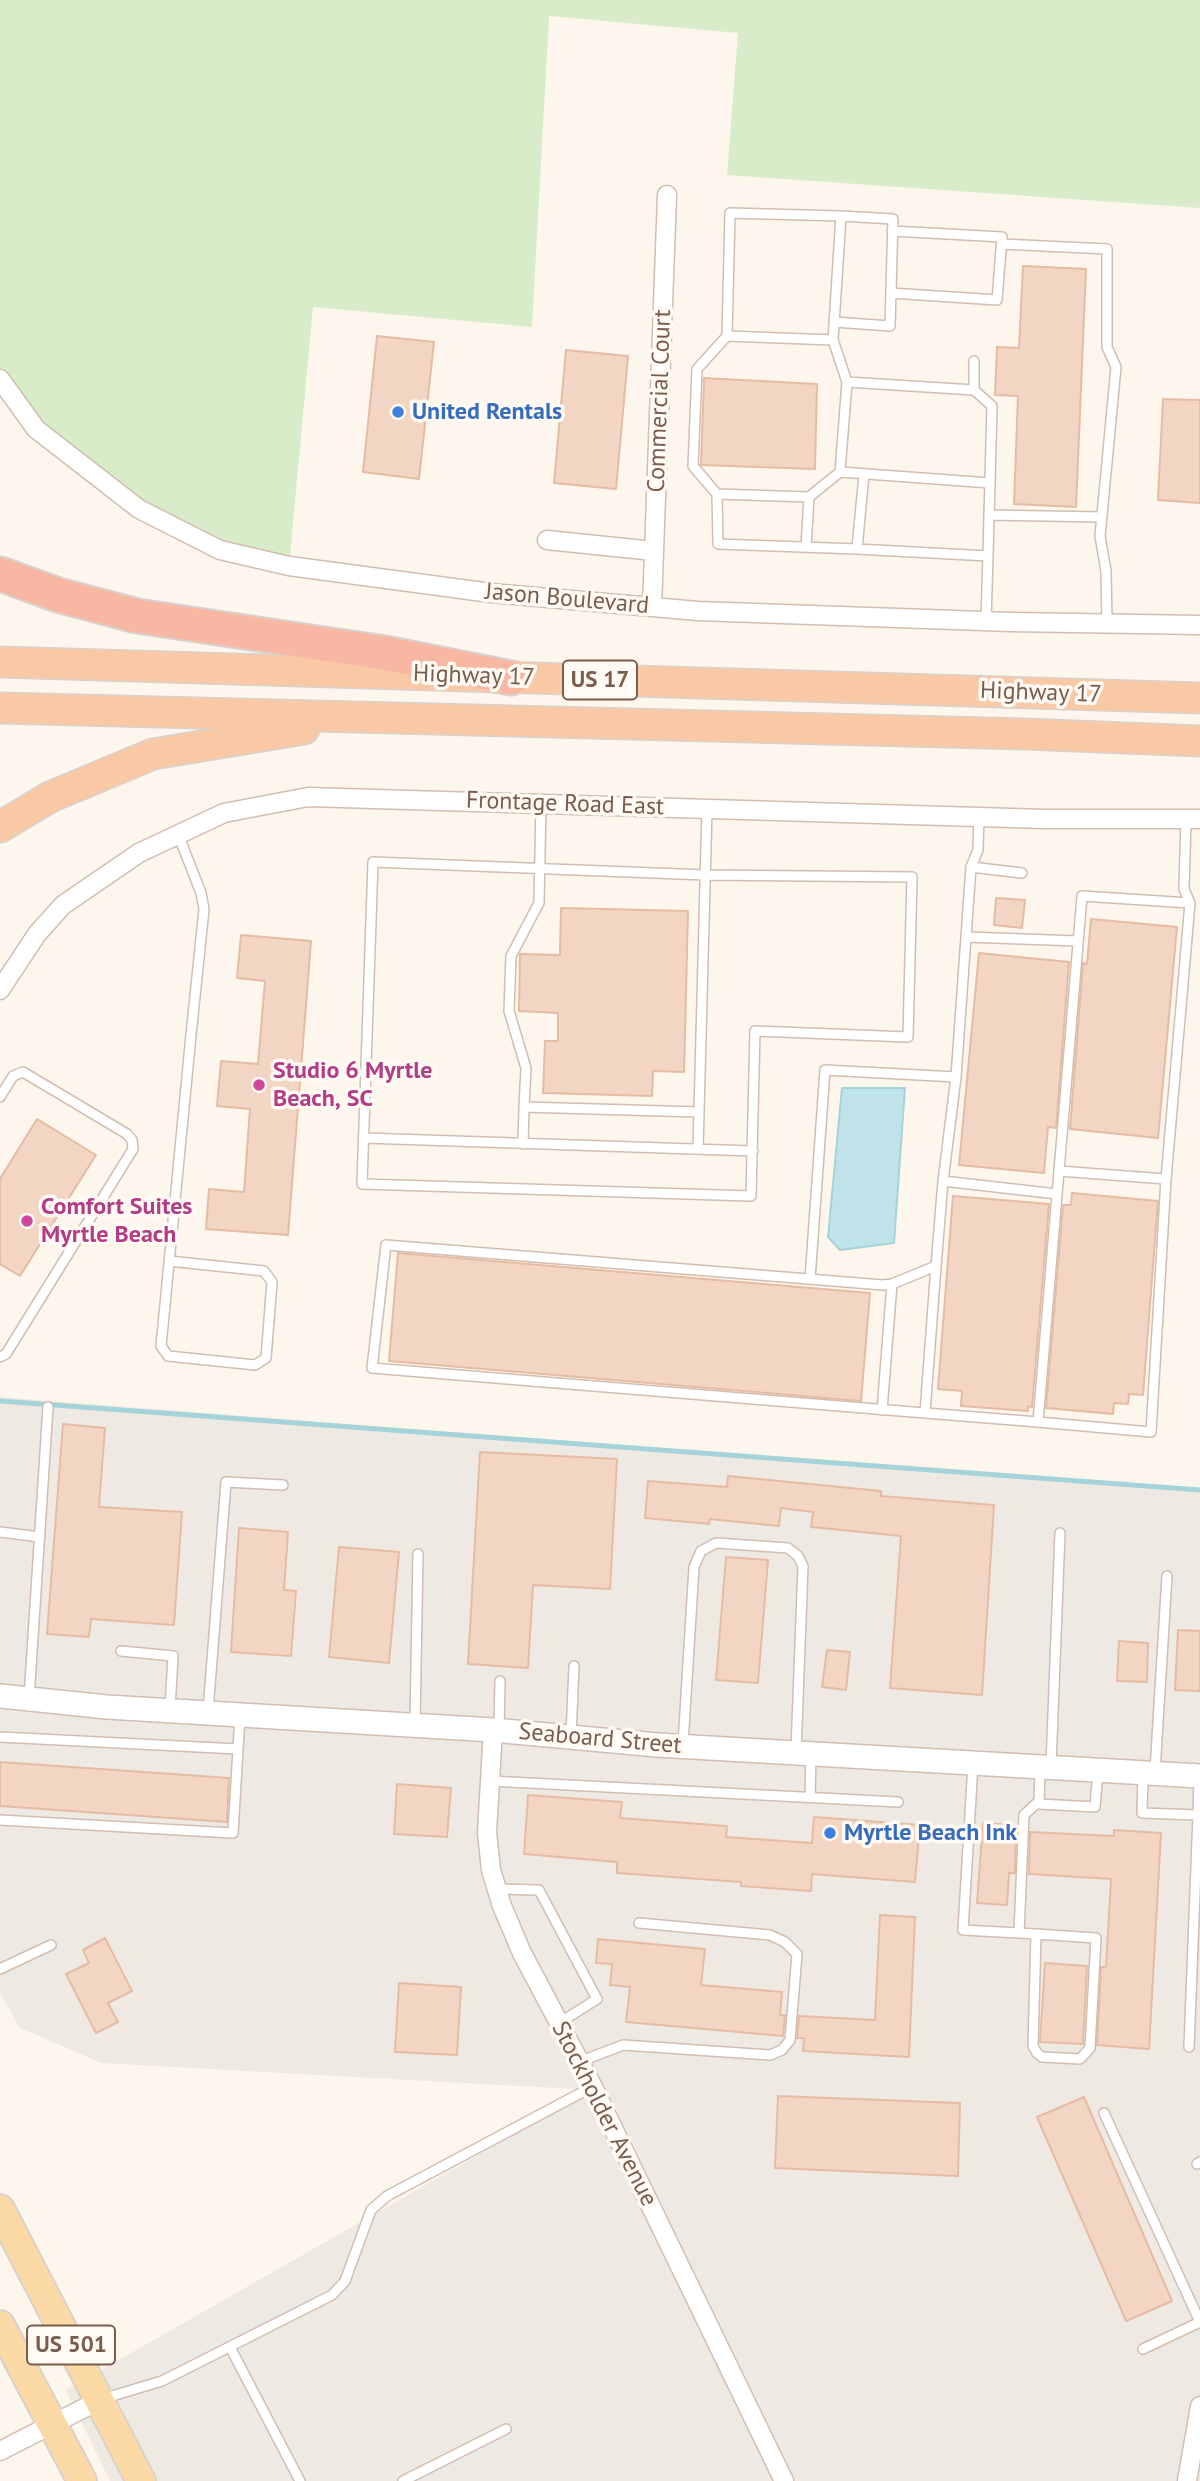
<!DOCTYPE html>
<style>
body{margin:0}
canvas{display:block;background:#fdf6ec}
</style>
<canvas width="1200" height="2481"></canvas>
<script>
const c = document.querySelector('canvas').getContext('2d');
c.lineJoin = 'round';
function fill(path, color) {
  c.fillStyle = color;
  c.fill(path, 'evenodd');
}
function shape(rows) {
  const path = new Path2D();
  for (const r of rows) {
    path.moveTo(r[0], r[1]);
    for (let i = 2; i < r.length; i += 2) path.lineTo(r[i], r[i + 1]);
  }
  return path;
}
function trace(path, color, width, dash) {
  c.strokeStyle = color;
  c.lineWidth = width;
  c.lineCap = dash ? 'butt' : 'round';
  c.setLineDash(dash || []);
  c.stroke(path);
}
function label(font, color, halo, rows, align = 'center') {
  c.font = font + ' "PT Sans",sans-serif';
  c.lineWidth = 7;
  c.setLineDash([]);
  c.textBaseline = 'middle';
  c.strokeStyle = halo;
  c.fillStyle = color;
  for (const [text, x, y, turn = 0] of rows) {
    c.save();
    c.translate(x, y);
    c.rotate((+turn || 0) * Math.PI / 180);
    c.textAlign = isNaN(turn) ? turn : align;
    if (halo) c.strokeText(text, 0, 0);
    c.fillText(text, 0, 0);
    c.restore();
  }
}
fill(shape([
 [0,1397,1200,1490,1200,2481,110,2481,66,2390,592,2090,101,2063,19,2027,0,1993]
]), '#efe9e4');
fill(shape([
 [0,0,1200,0,1200,208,727,175,738,33,549,16,532,327,313,307,289,566,220,550,139,509,36,429,0,379]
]), '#d8ecc9');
const water = shape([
 [842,1088,905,1088,894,1243,840,1250,828,1237,842,1088]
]);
fill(water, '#bfe3e8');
trace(water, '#a5d3da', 2);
trace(shape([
 [0,1401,1200,1490]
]), '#a5d3da', 5);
const building = shape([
 [1023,266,1086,269,1076,507,1014,504,1018,396,995,395,997,347,1019,348,1023,266],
 [377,336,434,342,419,479,363,472,377,336],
 [566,350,628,356,616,489,554,483,566,350],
 [704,378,817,384,815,469,701,465,704,378],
 [1163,399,1200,400,1200,503,1158,500,1163,399],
 [996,898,1025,900,1022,928,994,925,996,898],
 [561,908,688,911,684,1072,653,1071,652,1096,543,1093,545,1041,558,1041,558,1013,519,1011,520,954,560,955,561,908],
 [1091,919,1177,927,1158,1138,1070,1129,1083,963,1087,964,1091,919],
 [241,935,311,941,288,1235,206,1229,209,1189,244,1192,250,1109,217,1106,221,1061,258,1064,265,981,237,978,241,935],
 [979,953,1069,962,1056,1128,1048,1127,1044,1173,959,1165,979,953],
 [37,1119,96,1155,20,1276,0,1264,0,1179,37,1119],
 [1072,1193,1158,1201,1143,1395,1129,1394,1128,1404,1114,1403,1113,1414,1046,1408,1063,1205,1071,1205,1072,1193],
 [953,1196,1049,1204,1032,1407,1028,1406,1028,1411,961,1406,962,1391,938,1389,953,1196],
 [398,1253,870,1293,861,1401,389,1361,398,1253],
 [63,1424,105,1428,99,1507,182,1512,174,1625,91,1619,89,1637,47,1634,63,1424],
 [480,1452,617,1459,610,1589,533,1585,528,1668,468,1664,480,1452],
 [728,1476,881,1491,881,1496,994,1505,982,1695,890,1688,901,1536,811,1527,813,1512,781,1508,779,1526,710,1519,709,1524,645,1518,648,1481,727,1487,728,1476],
 [239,1528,288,1532,284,1590,296,1591,291,1656,231,1652,239,1528],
 [339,1547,399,1552,389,1663,329,1657,339,1547],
 [726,1557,768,1560,758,1683,716,1680,726,1557],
 [1178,1630,1200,1631,1200,1691,1175,1690,1178,1630],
 [1119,1641,1148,1643,1147,1682,1117,1681,1119,1641],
 [827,1650,850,1652,846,1690,822,1687,827,1650],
 [0,1762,229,1778,227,1822,0,1806,0,1762],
 [397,1784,451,1788,447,1837,394,1834,397,1784],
 [528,1795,622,1802,620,1818,727,1826,726,1837,812,1843,814,1817,920,1825,915,1882,812,1874,811,1891,741,1886,741,1882,617,1873,617,1862,524,1854,528,1795],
 [983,1823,1013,1825,1012,1831,1016,1831,1015,1873,1009,1873,1007,1905,977,1903,983,1823],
 [1114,1830,1161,1833,1149,2049,1097,2045,1101,1967,1106,1967,1111,1879,1029,1874,1030,1832,1114,1836,1114,1830],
 [880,1915,915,1917,909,2057,803,2051,804,2038,797,2038,799,2016,875,2020,880,1915],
 [105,1938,132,1991,108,2003,118,2022,96,2033,66,1974,89,1963,83,1950,105,1938],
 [598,1939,705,1949,701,1985,782,1992,780,2015,785,2015,783,2036,626,2022,630,1987,610,1985,612,1964,596,1963,598,1939],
 [1045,1963,1087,1966,1083,2044,1040,2042,1045,1963],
 [399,1983,461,1987,457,2055,395,2052,399,1983],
 [778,2096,960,2103,958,2176,775,2168,778,2096],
 [1084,2097,1172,2301,1126,2321,1037,2117,1084,2097]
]);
fill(building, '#f3d5c3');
trace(building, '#e6bba3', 2);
const service = shape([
 [1002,244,1107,249,1107,347,1116,367,1100,536,1106,571,1107,623],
 [891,293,997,300,1002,237,892,231],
 [834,322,890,326,893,219,841,216],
 [833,340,841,216,730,213,727,336,833,340,847,382],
 [974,361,974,390],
 [840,472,809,497,717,494,718,544,857,549,864,474],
 [717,494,693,466,697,369,727,336],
 [989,515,1102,517],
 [806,547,809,497],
 [857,549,988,556],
 [986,621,988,556,989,515,990,483,991,443,992,406,974,390,847,382,840,472,990,483],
 [541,804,539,903,511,956,509,1011,526,1068,524,1107,699,1112,707,809],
 [373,862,705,875,912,877,908,1037,755,1031,751,1196,362,1184,373,862],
 [971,867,1022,873],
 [966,937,971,867,978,850,979,816],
 [0,1097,13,1076,23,1072,127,1134,132,1140,133,1149,6,1354,0,1357],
 [364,1138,753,1151],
 [523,1144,524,1107],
 [698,1149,699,1112],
 [1059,1171,1166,1179,1190,903,1184,889,1186,819],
 [1166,1179,1151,1432,1038,1422,1082,896,1190,903],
 [943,1181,956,1077,966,937,1078,941],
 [169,1261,264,1271,272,1282,266,1358,255,1365,168,1356,161,1346,191,1035,204,909,201,893,178,834],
 [810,1279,825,1070,956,1077],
 [882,1410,892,1284],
 [925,1413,372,1368,386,1245,883,1285,892,1284,936,1266],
 [1038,1422,925,1413,936,1266,943,1181,1057,1194],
 [0,1532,40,1537],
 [121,1651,173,1656,170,1709],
 [29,1698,48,1407],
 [208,1711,226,1482,283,1485],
 [415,1724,418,1554],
 [499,1729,500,1681],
 [571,1736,574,1666],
 [0,1737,238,1749,240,1716],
 [683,1744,694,1567,701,1551,716,1543,788,1548,798,1556,803,1566,796,1751],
 [973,1764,963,1930,1019,1933],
 [1051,1765,1060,1533],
 [1040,1768,1039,1804,1095,1807,1098,1770],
 [1155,1771,1167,1576],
 [1143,1774,1142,1813,1198,1815,1189,2047],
 [1199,1777,1198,1815,1200,1815],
 [490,1781,898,1802],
 [810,1797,811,1755],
 [0,1820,233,1833,238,1749],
 [497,1889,539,1890,597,1999,559,2023],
 [1036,1934,1033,2046,1037,2053,1042,2057,1080,2059,1090,2048,1096,1938,1036,1934,1019,1933,1024,1815,1039,1801],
 [0,1969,51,1945],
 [579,2062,623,2045,770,2055,782,2050,790,2040,797,1954,785,1942,770,1935,639,1923],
 [1104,2113,1200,2322],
 [1197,2164,1200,2162],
 [230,2347,300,2481],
 [1143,2349,1200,2322],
 [102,2399,162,2381,332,2295,345,2281,371,2210,387,2196,592,2087],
 [403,2481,506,2429]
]);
const minor = shape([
 [0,379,36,429,139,509,220,550,289,566,491,593,698,611,1011,622,1200,625],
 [547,540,654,551],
 [652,607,667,195],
 [0,990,37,934,63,905,139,853,224,813,308,797,1045,819,1200,819],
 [493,1730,487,1832,491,1870,502,1906,522,1953,594,2089,784,2481],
 [0,2451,100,2400],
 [1187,2481,1200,2406]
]);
const tertiary = shape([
 [0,1696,107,1707,493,1730,657,1745,1200,1776]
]);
const primary = shape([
 [0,2209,141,2481],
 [0,2325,82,2481]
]);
const trunk = shape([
 [0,662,1200,698],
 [0,708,1025,734,1200,741],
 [0,827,50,797,153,754,304,729]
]);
const motorway = shape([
 [0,574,58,595,137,616,385,653,511,678]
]);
trace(service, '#d1beb0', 12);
trace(minor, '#d1beb0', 21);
trace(tertiary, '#d1beb0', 26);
trace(primary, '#dad1cd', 32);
trace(trunk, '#dad1cd', 33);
trace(motorway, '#dad1cd', 37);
trace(service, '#fff', 9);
trace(minor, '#fff', 18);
trace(tertiary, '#fff', 23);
trace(primary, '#fbd9a5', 28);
trace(trunk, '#f9c8a4', 30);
trace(motorway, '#f7b7a3', 33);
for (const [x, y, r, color] of [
 [398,412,7,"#3f7fe0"],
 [259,1085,7,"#d1479c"],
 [27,1221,7,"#d1479c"],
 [830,1833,7,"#3f7fe0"]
]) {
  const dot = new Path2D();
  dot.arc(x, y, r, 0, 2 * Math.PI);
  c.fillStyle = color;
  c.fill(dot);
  trace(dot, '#fffaf3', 2.5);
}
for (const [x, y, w] of [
 [600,680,74],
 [71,2345,88]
]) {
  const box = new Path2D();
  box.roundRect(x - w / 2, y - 19.5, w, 39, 5);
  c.fillStyle = '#fffaf3';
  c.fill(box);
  trace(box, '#7a5c4d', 2);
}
label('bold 23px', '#7a5c4d', null, [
 ["US 17",600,680],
 ["US 501",71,2345]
]);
label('24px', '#7a5c4d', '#fffaf3', [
 ["Commercial Court",660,401,-88],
 ["Jason Boulevard",567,599,5],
 ["Highway 17",474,676,2],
 ["Highway 17",1041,693,2],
 ["Frontage Road East",565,804,2],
 ["Seaboard Street",600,1739,5],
 ["Stockholder Avenue",604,2114,63]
]);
label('bold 24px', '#366cbe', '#fffaf3', [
 ["United Rentals",412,412],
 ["Myrtle Beach Ink",844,1833]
], 'left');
label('bold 24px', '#b23c85', '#fffaf3', [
 ["Studio 6 Myrtle",273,1071],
 ["Beach, SC",273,1099],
 ["Comfort Suites",41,1207],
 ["Myrtle Beach",41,1235]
], 'left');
</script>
